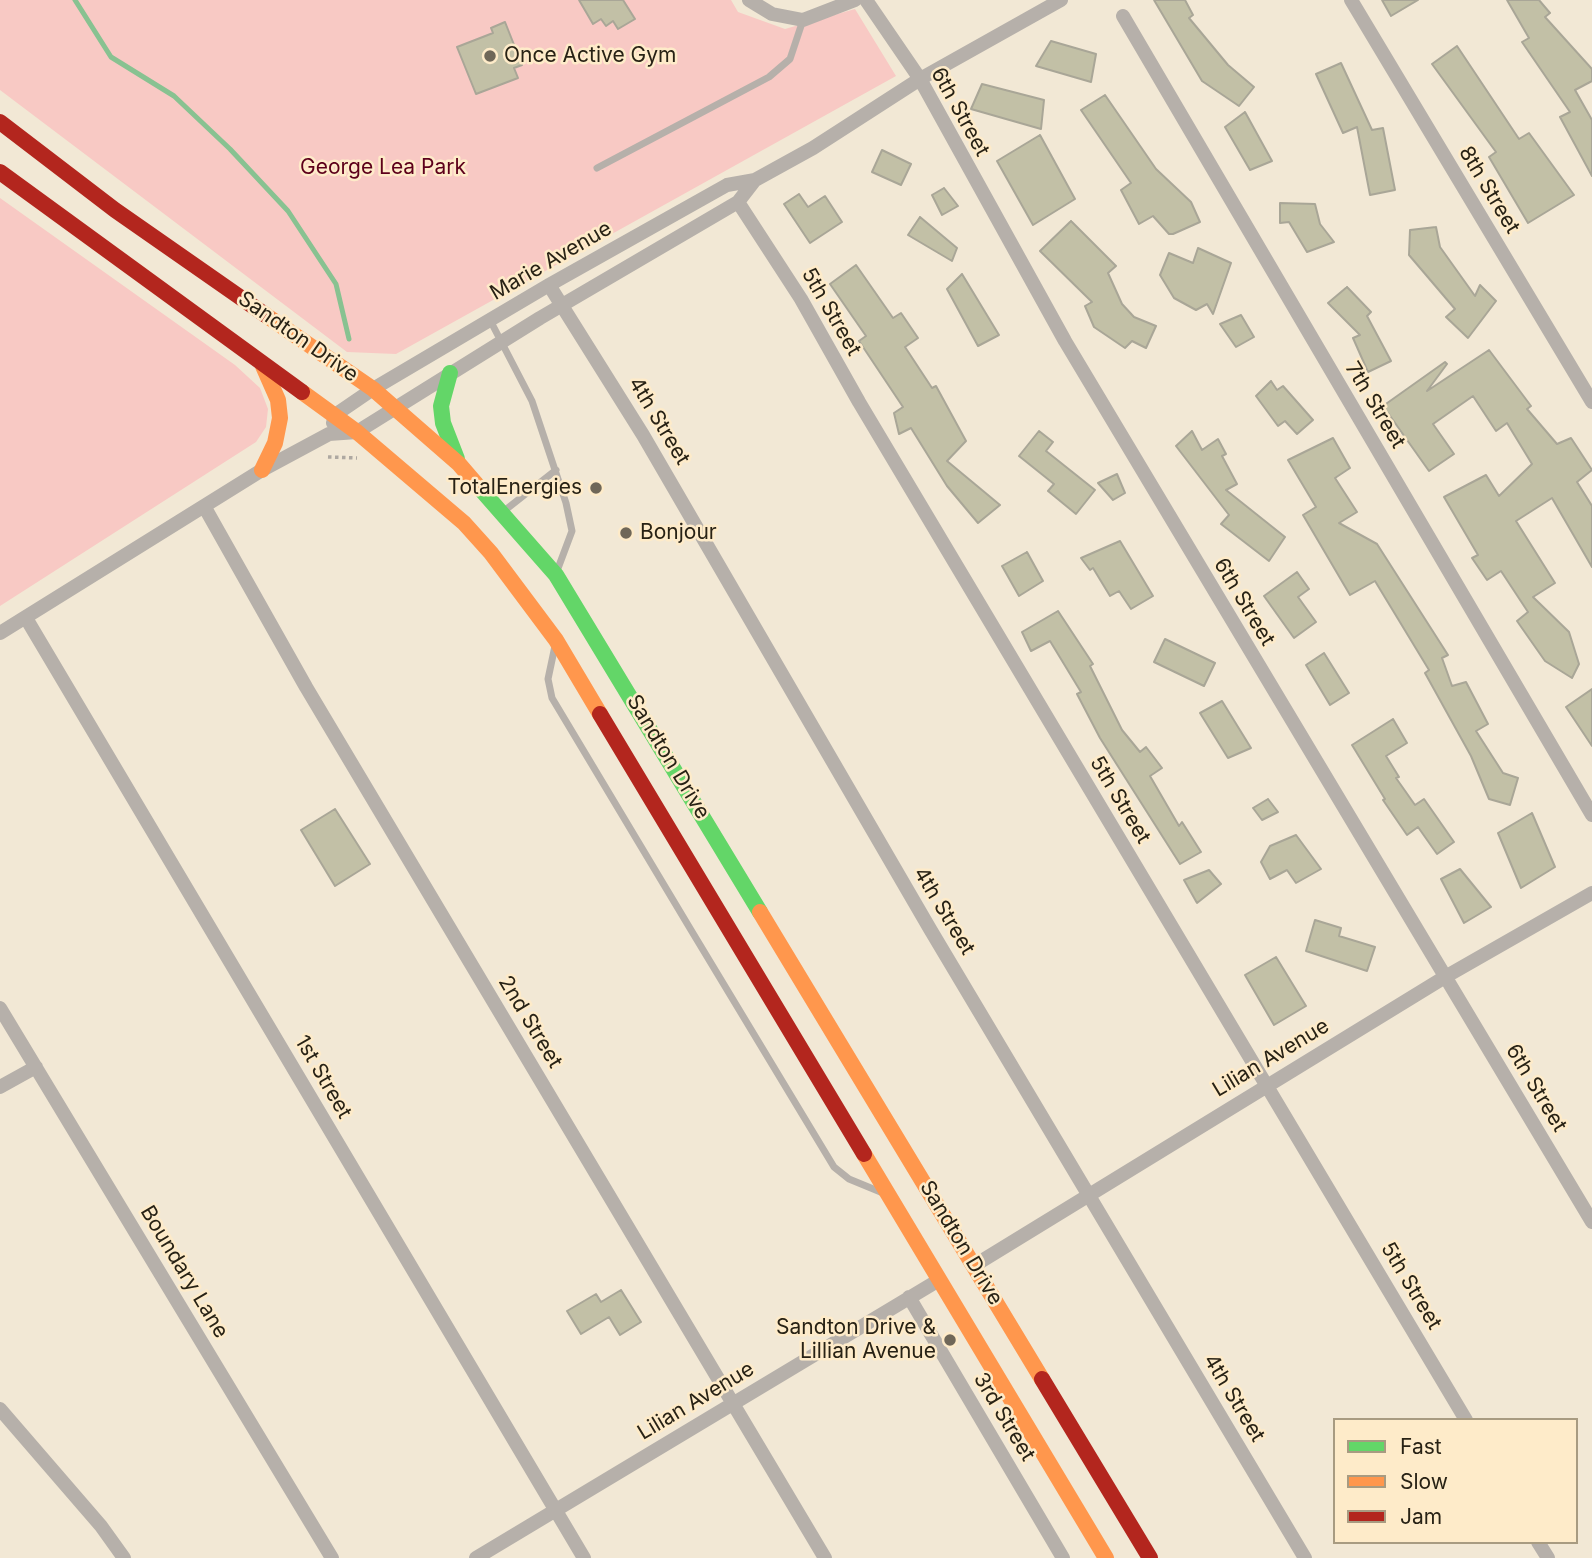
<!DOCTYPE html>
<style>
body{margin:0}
#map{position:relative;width:1592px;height:1558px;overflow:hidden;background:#f2e8d5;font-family:Inter,sans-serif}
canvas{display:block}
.legend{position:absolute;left:1333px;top:1418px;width:245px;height:126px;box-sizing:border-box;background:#feebc9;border:2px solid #a89b81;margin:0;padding:9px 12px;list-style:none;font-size:21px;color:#282215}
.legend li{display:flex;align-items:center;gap:14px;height:35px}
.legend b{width:35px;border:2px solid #a89b81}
</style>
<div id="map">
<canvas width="1592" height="1558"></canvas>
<ul class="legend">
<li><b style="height:9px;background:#63d668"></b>Fast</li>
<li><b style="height:9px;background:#ff974d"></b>Slow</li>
<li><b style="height:9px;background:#b3261e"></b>Jam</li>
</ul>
</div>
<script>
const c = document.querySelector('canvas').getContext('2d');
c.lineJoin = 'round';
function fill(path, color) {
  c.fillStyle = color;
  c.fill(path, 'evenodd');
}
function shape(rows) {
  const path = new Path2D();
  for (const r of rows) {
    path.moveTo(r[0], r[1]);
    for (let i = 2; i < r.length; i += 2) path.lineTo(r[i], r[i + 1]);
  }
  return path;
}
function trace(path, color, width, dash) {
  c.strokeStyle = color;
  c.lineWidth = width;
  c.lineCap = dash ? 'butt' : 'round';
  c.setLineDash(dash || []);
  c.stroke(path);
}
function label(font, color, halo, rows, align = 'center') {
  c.font = font + ' Inter,sans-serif';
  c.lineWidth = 5;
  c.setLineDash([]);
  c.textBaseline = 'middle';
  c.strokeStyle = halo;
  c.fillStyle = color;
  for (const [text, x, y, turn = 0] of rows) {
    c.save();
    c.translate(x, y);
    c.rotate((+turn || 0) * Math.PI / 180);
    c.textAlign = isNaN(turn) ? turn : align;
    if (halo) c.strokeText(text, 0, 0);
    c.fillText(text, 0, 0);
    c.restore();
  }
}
fill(shape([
 [0,0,731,0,738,12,785,29,855,9,896,76,396,354,347,352,0,90],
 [0,198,235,365,260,388,268,409,266,427,256,442,0,606]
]), '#f8c9c4');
trace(shape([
 [75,0,111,57,174,96,230,149,288,211,336,284,349,339]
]), '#88c291', 5);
const building = shape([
 [579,0,623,0,635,19,618,29,613,21,606,26,601,19,593,24,579,0],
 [1154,0,1185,0,1193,15,1189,18,1228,65,1254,87,1239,106,1202,81,1154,0],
 [1382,0,1418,0,1391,16,1382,0],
 [1507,0,1539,0,1550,13,1545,17,1592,69,1592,81,1575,90,1592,120,1592,176,1560,117,1570,112,1522,42,1529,38,1507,0],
 [505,22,522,65,514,68,518,78,476,94,457,47,493,33,491,28,505,22],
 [1051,41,1096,54,1091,82,1036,66,1051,41],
 [1457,46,1519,139,1529,133,1574,195,1528,223,1489,157,1496,152,1432,64,1457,46],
 [1341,63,1372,130,1383,128,1395,190,1370,195,1357,127,1343,133,1316,74,1341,63],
 [982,84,1044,100,1041,129,971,109,982,84],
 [1105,95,1156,169,1191,202,1200,222,1173,234,1169,234,1153,216,1139,224,1121,190,1131,183,1081,110,1105,95],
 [1245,112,1272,161,1250,170,1225,127,1245,112],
 [1040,135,1075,199,1033,225,997,161,1040,135],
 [882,150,911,164,901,185,872,172,882,150],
 [944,188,958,206,942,215,932,195,944,188],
 [799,194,808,207,825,196,842,222,810,243,784,204,799,194],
 [1280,203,1315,204,1320,224,1334,242,1307,252,1289,222,1280,223,1280,203],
 [920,217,957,248,952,261,908,235,920,217],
 [1071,221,1116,266,1108,273,1122,304,1134,317,1156,326,1146,348,1132,341,1125,348,1094,327,1085,306,1092,302,1040,251,1071,221],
 [1436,227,1440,247,1475,296,1480,285,1496,301,1468,338,1446,317,1455,309,1409,255,1410,230,1436,227],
 [1198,248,1231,263,1213,314,1207,304,1196,310,1174,298,1160,275,1169,253,1193,263,1198,248],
 [856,265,893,318,901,313,918,338,905,347,932,388,936,386,966,441,947,461,1000,505,978,523,947,486,911,428,899,434,894,413,903,407,859,341,866,336,830,284,856,265],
 [962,274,999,335,978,346,947,289,962,274],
 [1347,287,1371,312,1367,316,1391,361,1368,372,1353,338,1360,335,1328,303,1347,287],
 [1241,315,1254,337,1236,347,1220,324,1241,315],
 [1489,350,1531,406,1527,409,1557,444,1571,438,1592,470,1577,482,1592,506,1592,567,1552,498,1516,521,1555,583,1533,597,1569,632,1579,664,1572,678,1545,661,1517,621,1528,612,1501,571,1487,580,1472,558,1478,555,1444,497,1486,475,1499,496,1532,464,1507,423,1496,431,1473,396,1433,424,1454,454,1429,471,1383,406,1445,362,1447,364,1427,391,1489,350],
 [1271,381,1277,390,1283,386,1313,420,1297,434,1285,421,1278,426,1256,396,1271,381],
 [1039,431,1053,442,1046,451,1095,490,1076,514,1048,491,1054,484,1019,456,1039,431],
 [1192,431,1202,450,1218,439,1226,454,1222,456,1237,484,1226,490,1285,537,1269,561,1221,524,1229,515,1176,446,1192,431],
 [1333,438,1350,468,1335,478,1357,512,1339,523,1377,544,1448,655,1442,658,1452,686,1466,682,1488,724,1476,731,1503,773,1518,778,1510,805,1489,799,1471,756,1425,673,1429,670,1375,581,1350,595,1303,515,1316,507,1288,460,1333,438],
 [1117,474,1125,493,1113,500,1098,483,1117,474],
 [1120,541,1153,596,1131,609,1119,591,1110,596,1093,568,1090,570,1081,558,1120,541],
 [1027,552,1043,581,1019,596,1002,566,1027,552],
 [1297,572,1309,589,1298,597,1316,622,1294,638,1264,596,1297,572],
 [1058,611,1093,664,1090,666,1122,730,1140,752,1146,747,1162,768,1150,776,1179,826,1182,822,1201,852,1180,864,1100,738,1077,694,1081,692,1050,641,1031,651,1022,632,1058,611],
 [1165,639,1215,663,1204,686,1154,662,1165,639],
 [1324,653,1349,693,1330,705,1306,665,1324,653],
 [1592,689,1592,746,1566,707,1592,689],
 [1222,701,1251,748,1228,758,1200,713,1222,701],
 [1393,719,1407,743,1386,756,1399,777,1396,778,1415,805,1424,799,1454,842,1437,854,1418,827,1407,835,1383,800,1385,799,1352,745,1393,719],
 [1268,799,1278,812,1262,820,1253,808,1268,799],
 [335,809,370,864,335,886,301,830,335,809],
 [1532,813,1555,867,1521,888,1498,833,1532,813],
 [1296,835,1321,869,1296,883,1287,870,1270,879,1261,862,1270,846,1296,835],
 [1460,869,1491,907,1464,923,1441,879,1460,869],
 [1209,870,1221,884,1197,903,1184,880,1209,870],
 [1315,920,1341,928,1339,936,1375,947,1367,971,1306,951,1315,920],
 [1276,957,1306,1006,1274,1025,1245,975,1276,957],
 [621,1290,641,1322,620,1335,609,1317,581,1334,567,1311,596,1294,601,1302,621,1290]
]);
fill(building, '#c2c0a6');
trace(building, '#a9a697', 2);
trace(shape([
 [328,457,357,458]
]), '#aea8a1', 3.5, [3.5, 3.5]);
trace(shape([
 [597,168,769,77,790,59,803,20],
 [490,320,532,401,566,503,572,531,557,571],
 [504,511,556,470],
 [555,646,548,679,552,698,691,930,834,1167,849,1179,883,1193]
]), '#b6b0aa', 7);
trace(shape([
 [749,0,772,14,803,20,855,0],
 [866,0,920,79,1065,341,1592,1222],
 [1351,0,1592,402],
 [1123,16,1592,815],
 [738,202,801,299,859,402,1466,1420],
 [549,285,643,435,930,929,1305,1558],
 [333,423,335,415,373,389,549,285,727,185,755,180,813,148,920,79,1061,0],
 [204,506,306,687,825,1558],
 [26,618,584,1558],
 [0,633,262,470,329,434,357,432,540,318,738,202,755,180],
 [0,1008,332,1558],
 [0,1087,36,1067],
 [975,1265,1445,977,1592,893],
 [909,1297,1063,1558],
 [0,1409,101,1526,124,1558],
 [1538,1542,1548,1558],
 [476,1558,939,1280]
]), '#b6b0aa', 14);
trace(shape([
 [450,373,441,406,443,423,457,459],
 [477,485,556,575,760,912]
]), '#63d668', 16);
trace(shape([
 [267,316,373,389,459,464,477,485],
 [302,392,357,432,464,523,491,553,556,640,600,714],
 [262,470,275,443,280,418,278,400,263,366],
 [760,912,1042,1379],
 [864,1154,1106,1558]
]), '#ff974d', 16);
trace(shape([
 [0,122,115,210,267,316],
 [0,172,302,392],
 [600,714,864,1154],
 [1042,1379,1150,1558]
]), '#b3261e', 16);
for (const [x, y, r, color] of [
 [490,56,7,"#6f6758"],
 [596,488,7,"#6f6758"],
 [626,533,7,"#6f6758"],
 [950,1340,7,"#6f6758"]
]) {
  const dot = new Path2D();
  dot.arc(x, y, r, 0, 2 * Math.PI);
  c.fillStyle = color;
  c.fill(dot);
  trace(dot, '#feebc9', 2.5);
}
label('21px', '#282215', '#feebc9', [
 ["Once Active Gym",504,56],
 ["TotalEnergies",582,488,"right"],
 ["Bonjour",640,533],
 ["Sandton Drive &",936,1328,"right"],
 ["Lillian Avenue",936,1352,"right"]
], 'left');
label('21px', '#282215', '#feebc9', [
 ["6th Street",960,112,61],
 ["8th Street",1489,190,59],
 ["Marie Avenue",551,261,-30],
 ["5th Street",831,312,60],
 ["Sandton Drive",298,337,35],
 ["7th Street",1375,405,59],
 ["4th Street",659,421,59],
 ["6th Street",1244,602,59],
 ["Sandton Drive",668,757,59],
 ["5th Street",1120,800,59],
 ["4th Street",944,911,59],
 ["2nd Street",530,1022,59],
 ["Lilian Avenue",1271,1058,-31],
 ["1st Street",323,1077,60],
 ["6th Street",1536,1088,59],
 ["Sandton Drive",961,1243,59],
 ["Boundary Lane",184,1272,59],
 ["5th Street",1411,1286,59],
 ["4th Street",1234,1398,59],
 ["Lilian Avenue",696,1401,-31],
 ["3rd Street",1004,1417,59]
]);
label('21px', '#5d001b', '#feebc9', [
 ["George Lea Park",383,168]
]);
</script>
